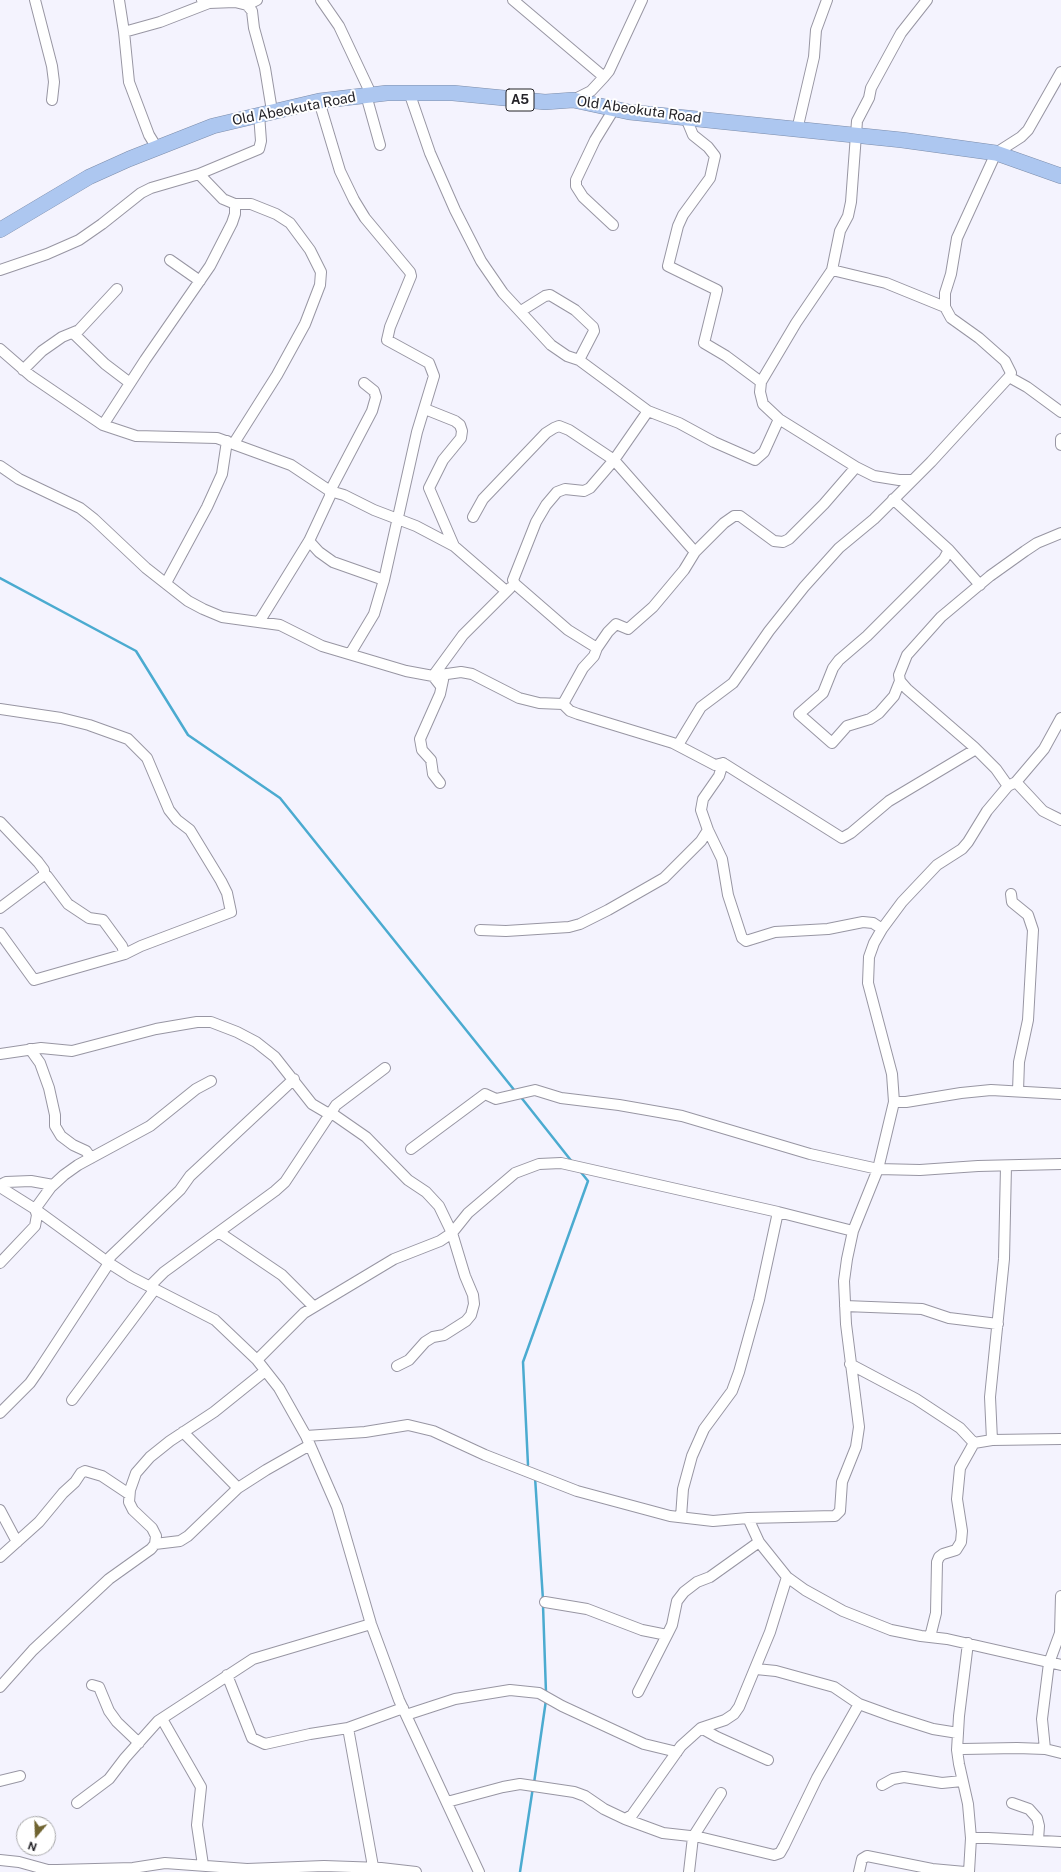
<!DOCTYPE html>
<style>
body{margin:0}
#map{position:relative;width:1061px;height:1872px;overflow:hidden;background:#f4f3fe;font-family:"Public Sans",sans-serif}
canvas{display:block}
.north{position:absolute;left:16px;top:1816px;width:40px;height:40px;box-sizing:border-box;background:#fff;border:1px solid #a7a7a9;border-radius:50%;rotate:199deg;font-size:11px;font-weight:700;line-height:16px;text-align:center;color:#232227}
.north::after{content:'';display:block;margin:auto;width:14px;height:18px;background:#706431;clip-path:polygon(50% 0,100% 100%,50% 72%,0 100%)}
</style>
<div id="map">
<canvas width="1061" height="1872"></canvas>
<div class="north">N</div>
</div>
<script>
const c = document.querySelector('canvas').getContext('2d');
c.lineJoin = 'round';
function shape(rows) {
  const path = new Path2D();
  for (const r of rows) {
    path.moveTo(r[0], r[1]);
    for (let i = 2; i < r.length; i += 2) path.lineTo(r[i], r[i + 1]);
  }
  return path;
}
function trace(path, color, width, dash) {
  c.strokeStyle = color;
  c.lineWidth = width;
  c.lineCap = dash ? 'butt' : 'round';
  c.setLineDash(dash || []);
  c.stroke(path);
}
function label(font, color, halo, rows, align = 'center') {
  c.font = font + ' "Public Sans",sans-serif';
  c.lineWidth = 4;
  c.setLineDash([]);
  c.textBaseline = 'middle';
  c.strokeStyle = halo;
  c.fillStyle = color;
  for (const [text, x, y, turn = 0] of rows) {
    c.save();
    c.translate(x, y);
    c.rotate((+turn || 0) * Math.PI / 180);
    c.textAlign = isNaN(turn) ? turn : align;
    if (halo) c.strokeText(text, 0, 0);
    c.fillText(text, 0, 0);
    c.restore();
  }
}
trace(shape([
 [0,578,136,651,188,735,280,798,515,1091],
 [520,1096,573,1163],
 [528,1465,523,1362,588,1181,580,1171],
 [535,1477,543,1600],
 [543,1605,546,1693],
 [534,1783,546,1700],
 [520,1872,533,1787]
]), '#4babd0', 2.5);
const minor = shape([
 [35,0,52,66,54,82,52,100],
 [119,0,124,32,129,82,149,135,157,148],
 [202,0,209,3,235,2,247,5,252,11,254,28,265,68,272,111],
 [321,0,339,26,371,94],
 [513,0,604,77,591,91,573,100],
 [247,5,257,0],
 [124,32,160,22,209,3],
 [604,77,609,71,642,0],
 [409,92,430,153,455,210,481,261,503,293,551,345,567,356,579,360,648,411,679,423,714,442,755,460,764,452,779,419],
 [366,95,380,145],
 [319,101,340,171,354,200,365,218,410,272,411,276,390,327,387,340,429,363,434,376,417,432,384,580,374,614,350,654],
 [686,118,693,135,708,147,715,156,710,178,683,215,678,226,668,266,717,290,704,343,726,356,761,382],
 [797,130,814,57,816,30,827,0],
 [613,225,583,197,576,186,576,180,595,140,614,109],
 [170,260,200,281],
 [0,270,47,254,79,240,102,224,141,193,151,188,199,174,259,149,261,141,259,114],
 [832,270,886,283,945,307],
 [521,311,545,296,550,295,575,310,593,327,594,331,579,360],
 [73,333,105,364,130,383],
 [0,349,31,376,103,425,136,436,217,438,291,465,330,491,344,495,374,510,416,526,454,546,506,591],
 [23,370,42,351,62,337,79,330,117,289],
 [1009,377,1027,387,1061,412],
 [425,409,455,421,460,425,462,431,461,438,443,460,429,488,454,546],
 [103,425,145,360,210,266,232,223,235,214,235,204,223,199,199,174],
 [1061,439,1061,445],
 [234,443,277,375,305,324,320,285,321,272,310,250,290,223,276,214,251,204,235,204],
 [0,466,19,479,80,508,94,519,146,568,188,601,203,609,222,617,280,625,322,646,406,671,433,676,461,672,472,674,519,698,539,703,563,704,570,711,578,714,673,743,715,765,723,763,842,838,851,833,889,801,976,749],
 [856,467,874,476,899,480,913,480],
 [893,499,949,550,980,585],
 [473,517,483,499,546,433,554,428,559,426,569,430,614,460,695,552],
 [309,541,319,552,333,562,384,580],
 [166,583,207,507,222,474,227,441],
 [259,622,309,541,330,496,330,491,372,411,376,397,374,391,364,383],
 [597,648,568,630,515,584,513,580,536,522,546,505,557,492,565,489,584,491,590,488,614,460,648,411],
 [900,681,894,696,879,713,870,719,847,726,832,743,799,714,823,693,833,668,839,660,867,636,944,559,949,550],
 [440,685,433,676,463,635,510,588],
 [563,704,583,668,594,656,597,648,608,632,616,624,628,629,653,607,684,570,695,552,724,523,734,516,740,516,774,541,783,542,789,539,824,504,856,467,779,419,763,404,760,392,761,382,796,323,832,270,840,231,848,216,851,202,857,121,869,98,871,88,901,33,927,0],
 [0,709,61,718,89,725,128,739,147,758,169,810,177,820,190,830,221,881,227,893,231,912,141,946,125,954,34,980,0,933],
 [678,745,701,707,733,683,769,631,804,587,839,548,874,519,931,462,1009,377,1011,373,1005,361,979,338,951,318,945,307,945,293,951,274,957,238,996,153,1021,137,1028,130,1061,72],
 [723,763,719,776,703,799,701,810,708,830,722,859,728,895,742,938,746,941,775,932,828,929,863,922,873,923,882,929],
 [1016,782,1043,811,1061,820],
 [440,783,433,774,431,760,422,750,420,739,440,694,443,680],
 [1008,786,996,769,974,747,907,689,900,681,899,675,907,655,941,617,990,576,1025,551,1037,543,1061,533],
 [0,822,38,862,44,870,44,875],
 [44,875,47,876,68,904,89,918,103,920,122,946,125,954],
 [1011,894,1012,902,1028,915,1033,930,1028,1020,1019,1062,1018,1091],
 [0,908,44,875],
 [480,930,506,931,569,927,580,924,608,910,664,878,701,841,708,830],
 [30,1049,40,1063,49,1088,55,1115,55,1126,61,1136,73,1145,86,1151,91,1158],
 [0,1054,41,1048,72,1051,156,1029,197,1022,211,1022,237,1032,256,1042,275,1057,312,1104,329,1114],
 [894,1102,906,1102,961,1093,991,1090,1061,1094],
 [330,1112,366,1137,408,1180,426,1192,439,1206,452,1233,465,1276,473,1295,474,1304,471,1315,466,1321,444,1335,433,1337,425,1342,409,1360,397,1366],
 [411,1149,485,1094,496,1099,535,1090,561,1098,619,1105,682,1116,810,1154,878,1169,920,1170,978,1166,1061,1164],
 [0,1185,6,1182,31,1181,53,1185],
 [0,1187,35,1209,109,1263,131,1277,215,1320,257,1360,279,1388,306,1436,337,1507,371,1624,399,1700,479,1872],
 [220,1233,282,1275,314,1307],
 [0,1263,35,1226,37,1215,35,1209,51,1187,64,1175,78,1165,150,1126,196,1089,211,1081],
 [150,1286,164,1272,275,1191,285,1182,336,1105,385,1068],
 [845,1306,922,1309,949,1318,998,1324],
 [257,1360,304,1313,394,1259,440,1241,452,1233,468,1213,515,1173,539,1164,561,1163,778,1212,853,1231],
 [850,1364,916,1399,960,1428,974,1443,992,1440,1061,1439],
 [72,1400,155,1289],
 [0,1413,30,1383,39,1370,109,1263,110,1257,180,1190,190,1176,294,1079],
 [183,1432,238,1488],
 [306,1436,365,1432,408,1425,433,1431,485,1455,577,1491,670,1516,713,1521,748,1518,835,1516,840,1511,842,1482,856,1447,859,1427,846,1324,844,1281,847,1259,853,1231,878,1169,894,1102,892,1074,868,983,869,957,874,943,882,929,902,902,937,865,962,849,968,842,987,811,1008,786,1016,782,1044,749,1061,718],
 [992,1440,990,1397,1004,1259,1006,1166],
 [0,1510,17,1542],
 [681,1517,683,1489,692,1456,704,1429,732,1391,739,1372,759,1300,778,1212],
 [748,1518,759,1542,787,1577,805,1590,843,1611,891,1630,921,1636,947,1639,1061,1665],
 [155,1544,180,1541,188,1536,238,1488,266,1470,310,1445],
 [0,1557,39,1522,63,1493,75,1482,81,1473,85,1471,102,1476,129,1494],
 [545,1602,587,1609,642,1630,667,1635,672,1625,677,1601,684,1592,697,1582,710,1577,759,1542],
 [930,1637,936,1613,937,1562,939,1557,943,1554,956,1550,961,1542,962,1531,957,1499,960,1468,974,1443],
 [968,1643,959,1716,957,1750,959,1764,968,1804,971,1838,969,1872],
 [756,1669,776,1671,834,1687,859,1704,892,1716,933,1729,958,1733],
 [227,1675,252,1738,265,1744,310,1734,348,1728,403,1708],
 [92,1685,99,1687,109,1711,117,1722,139,1743],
 [0,1687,33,1650,109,1579,151,1549,155,1544,156,1536,152,1528,133,1510,129,1502,130,1490,136,1473,150,1457,170,1441,214,1412,265,1371],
 [638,1692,667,1635],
 [406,1715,455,1699,510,1690,539,1693,562,1706,644,1744,677,1752],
 [162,1719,201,1787,197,1825,203,1865],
 [348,1728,374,1872],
 [701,1728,717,1737,768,1760],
 [1045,1749,1042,1719,1049,1663,1060,1633,1061,1596],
 [957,1750,963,1749,1017,1748,1045,1749,1061,1753],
 [0,1781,20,1776],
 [882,1785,893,1779,904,1777,942,1783,962,1781],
 [447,1802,503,1787,520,1784,574,1792,585,1796,604,1809,625,1819,632,1815,681,1746,701,1728,725,1720,734,1714,739,1707,770,1632,787,1577],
 [77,1803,109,1779,125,1758,158,1721,253,1659,371,1624],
 [1012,1803,1029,1809,1037,1818,1039,1826,1038,1840],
 [625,1819,663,1833,699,1837,774,1855,780,1853,784,1846,817,1778,859,1704],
 [971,1838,988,1838,1061,1842],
 [0,1860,19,1862,48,1870,57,1870,133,1868,165,1863,247,1869,324,1866,381,1868,416,1872],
 [689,1872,693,1837,721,1793],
 [859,1872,862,1859,867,1856,932,1869,965,1872]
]);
const highway = shape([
 [0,230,89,177,129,159,213,126,319,101,387,93,453,93,545,102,573,100,629,112,902,140,996,153,1061,176]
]);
trace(minor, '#9896a3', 12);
trace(highway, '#7d8daa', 16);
trace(minor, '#fff', 10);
trace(highway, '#adc7f0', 15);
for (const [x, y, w] of [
 [520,100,28]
]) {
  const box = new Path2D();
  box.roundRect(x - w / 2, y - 11, w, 22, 3);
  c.fillStyle = '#fff';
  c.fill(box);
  trace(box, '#232227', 1);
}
label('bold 13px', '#232227', null, [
 ["A5",520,100]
]);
label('14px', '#232227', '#fff', [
 ["Old Abeokuta Road",294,109,-11],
 ["Old Abeokuta Road",639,110,8]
]);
</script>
